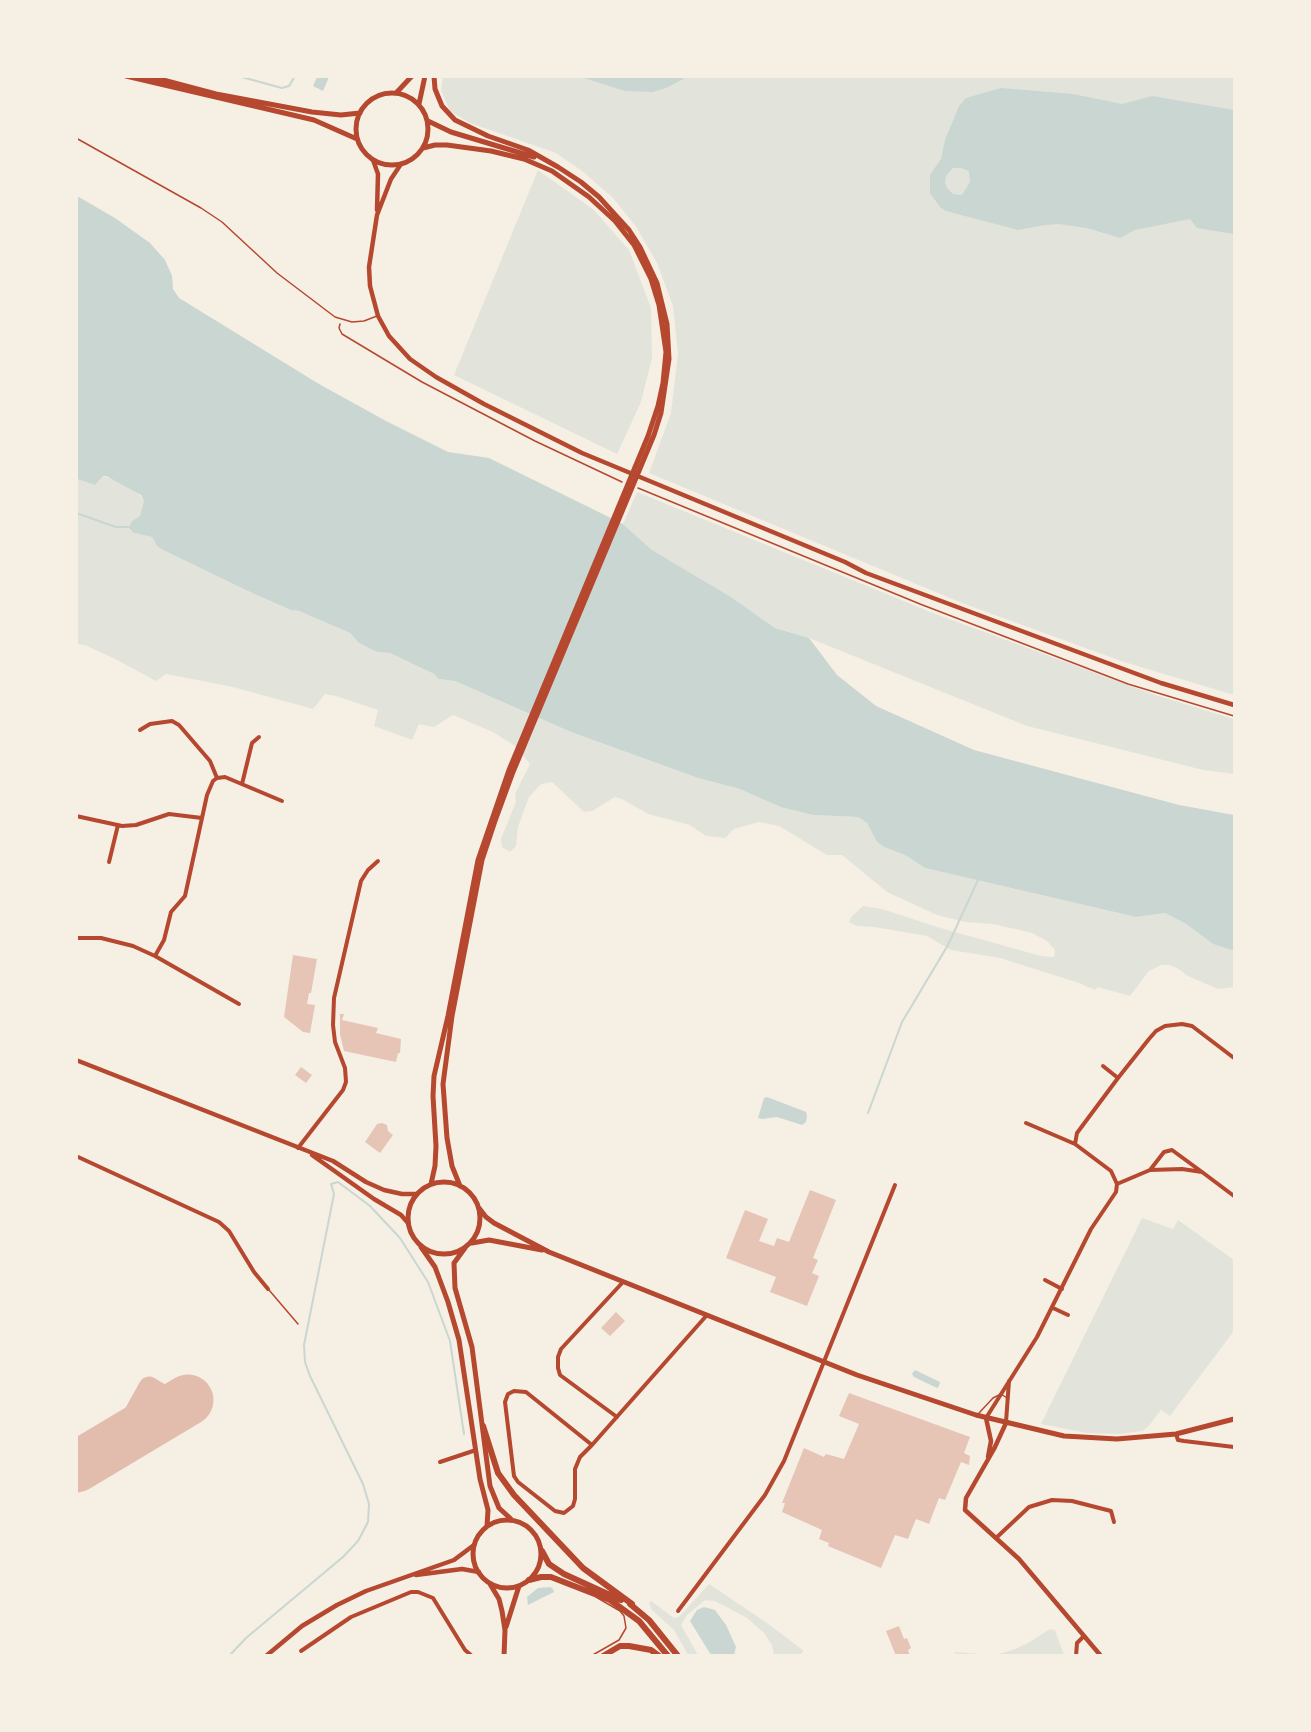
<!DOCTYPE html>
<style>
body{margin:0}
#map{position:relative;width:1311px;height:1732px;overflow:hidden;background:#f6efe4;font-family:"Alegreya Sans",sans-serif}
canvas{display:block}
.frame{position:absolute;inset:0;border:78px solid #f6efe4;pointer-events:none}
</style>
<div id="map">
<canvas width="1311" height="1732"></canvas>
<div class="frame"></div>
</div>
<script>
const c = document.querySelector('canvas').getContext('2d');
c.lineJoin = 'round';
function fill(path, color) {
  c.fillStyle = color;
  c.fill(path, 'evenodd');
}
function shape(rows) {
  const path = new Path2D();
  for (const r of rows) {
    if (r.length === 3) {
      path.moveTo(r[0] + r[2], r[1]);
      path.arc(r[0], r[1], r[2], 0, 2 * Math.PI);
      continue;
    }
    path.moveTo(r[0], r[1]);
    for (let i = 2; i < r.length; i += 2) path.lineTo(r[i], r[i + 1]);
  }
  return path;
}
function trace(path, color, width, dash) {
  c.strokeStyle = color;
  c.lineWidth = width;
  c.lineCap = dash ? 'butt' : 'round';
  c.setLineDash(dash || []);
  c.stroke(path);
}
fill(shape([
 [443,76,1234,77,1234,695,1121,661,962,603,649,473,671,413,678,353,673,306,657,263,637,228,613,198,582,171,556,153,470,123,450,111,441,90],
 [538,170,594,210,629,250,651,308,652,358,641,402,617,454,454,375],
 [103,476,124,484,137,492,144,501,140,516,132,521,134,533,152,537,157,546,163,550,252,593,291,610,299,611,350,633,359,643,377,652,390,653,434,674,440,679,455,681,571,732,698,778,740,789,813,815,858,817,867,823,877,842,884,847,905,855,925,868,1136,917,1165,913,1186,924,1213,944,1234,951,1234,987,1218,989,1188,976,1177,968,1169,965,1161,965,1149,971,1130,996,1098,987,1095,990,1079,983,1000,958,951,950,927,936,874,927,857,926,849,922,852,916,863,906,882,909,937,927,1041,956,1054,957,1055,950,1047,941,1032,933,993,924,965,922,937,915,887,892,842,855,827,855,779,826,759,822,734,829,725,838,706,836,690,825,648,814,622,799,615,797,592,811,584,812,552,782,541,784,529,797,518,827,516,846,510,852,502,847,501,839,516,802,515,794,530,764,515,746,493,732,453,715,434,727,419,724,412,740,374,726,378,710,336,696,325,694,313,709,233,687,166,674,156,681,113,658,85,645,77,644,77,479,95,485],
 [637,492,933,613,1155,695,1234,719,1234,774,1203,770,1027,726,809,638,775,628,731,597,652,550,623,524],
 [1142,1218,1173,1229,1178,1220,1234,1260,1234,1331,1170,1416,1161,1410,1148,1427,1142,1431,1119,1434,1087,1433,1041,1424],
 [709,1584,767,1623,804,1651,800,1655,774,1655,772,1645,764,1633,747,1618,715,1601,705,1600,687,1615,681,1625,698,1655,688,1655,674,1630,652,1610,649,1603,651,1601,674,1618,679,1617],
 [1050,1629,1055,1630,1064,1655,956,1656,955,1652,995,1655,1013,1650,1028,1643]
]), '#e2e4dc');
fill(shape([
 [317,77,329,77,323,91,313,86],
 [581,77,687,76,687,77,666,88,653,92,625,91],
 [1001,88,1073,94,1122,104,1152,96,1234,110,1234,234,1197,228,1190,219,1135,230,1120,238,1087,228,1059,224,1045,225,1018,230,946,211,940,207,930,193,930,175,941,159,945,140,959,106,966,98],
 [953,168,961,168,969,171,970,182,962,195,953,194,947,188,945,182,946,176],
 [77,196,115,218,150,243,165,260,172,276,173,289,179,298,319,384,386,421,448,452,489,458,623,524,652,550,731,597,775,628,809,638,837,675,876,706,974,750,1179,805,1234,815,1234,951,1213,944,1186,924,1165,913,1136,917,925,868,905,855,884,847,877,842,867,823,858,817,813,815,781,807,740,789,698,778,571,732,455,681,439,679,434,674,390,653,377,652,359,643,350,633,299,611,291,610,252,593,163,550,157,546,152,537,134,533,129,528,132,521,140,516,144,501,141,495,106,476,103,476,95,485,77,479],
 [767,1097,806,1112,807,1116,806,1122,802,1125,777,1117,762,1119,758,1118,764,1098],
 [915,1370,940,1382,939,1386,937,1388,914,1377,912,1374],
 [550,1587,553,1589,554,1592,528,1605,527,1597,538,1588],
 [704,1607,715,1610,726,1625,736,1647,734,1655,711,1655,690,1621,697,1610]
]), '#c9d6d2');
trace(shape([
 [238,76,282,88,289,86,295,76],
 [76,513,116,527,131,527],
 [868,1113,902,1022,948,945,978,880],
 [229,1656,246,1638,343,1557,358,1541,368,1522,369,1504,363,1484,310,1376,305,1362,304,1345,334,1194,331,1184,338,1182,370,1206,400,1238,428,1282,450,1341,464,1434]
]), '#c9d6d2', 2);
trace(shape([
 [109,1447,123,1434,149,1387,164,1396,168,1407,162,1421,156,1425,148,1424]
]), '#e2bdae', 21);
trace(shape([
 [76,1467,188,1400]
]), '#e2bdae', 51);
fill(shape([
 [293,955,317,959,311,993,309,993,307,1004,315,1005,310,1033,303,1032,284,1017],
 [340,1014,344,1014,342,1020,378,1028,376,1033,401,1039,400,1053,398,1053,396,1062,344,1051,340,1034],
 [301,1067,312,1075,306,1083,295,1075],
 [382,1123,387,1125,388,1131,393,1135,380,1153,365,1142,377,1124],
 [810,1190,836,1200,813,1258,818,1260,812,1273,819,1276,807,1306,770,1292,776,1277,726,1258,745,1210,768,1219,759,1241,774,1246,777,1238,789,1242],
 [616,1312,625,1321,610,1336,601,1328],
 [849,1393,970,1437,964,1453,970,1456,969,1465,961,1462,945,1500,939,1498,929,1524,916,1519,908,1539,895,1535,881,1568,828,1546,829,1543,819,1539,822,1530,782,1512,785,1503,782,1503,804,1448,824,1457,826,1454,844,1459,859,1424,839,1416],
 [899,1626,904,1639,907,1638,911,1648,908,1650,910,1656,896,1656,886,1631]
]), '#e6c5b7');
trace(shape([
 [340,324,339,328,342,334,422,382,535,441,622,482],
 [638,488,920,604,1128,684,1234,716]
]), '#b5482f', 1.5);
trace(shape([
 [76,138,201,208,222,222,277,273,335,317,352,322,364,321,377,316],
 [269,1290,298,1324],
 [979,1413,993,1398,1001,1394,1007,1398],
 [591,1656,619,1640,626,1628,624,1616,620,1611,596,1597]
]), '#b5482f', 1.5);
trace(shape([
 [140,730,150,724,172,721,179,725,210,761,217,778],
 [242,784,252,743,259,737],
 [76,816,122,826,136,825,169,814,202,818],
 [109,862,118,825],
 [76,938,101,938,133,946,155,956,239,1004],
 [155,956,164,940,171,912,185,896,207,795,213,781,217,778,225,777,282,801],
 [1103,1066,1118,1078],
 [1075,1144,1077,1133,1118,1078,1149,1039,1156,1031,1165,1026,1182,1024,1192,1026,1234,1058],
 [298,1148,343,1090,346,1082,345,1068,335,1042,333,1025,334,998,361,881,368,870,378,861],
 [76,1156,219,1222,229,1231,254,1272,268,1289],
 [1150,1170,1164,1152,1172,1150,1202,1172],
 [1117,1184,1150,1170,1182,1169,1202,1172,1234,1196],
 [1045,1280,1062,1289],
 [1053,1308,1068,1315],
 [617,1417,560,1375,558,1368,558,1357,561,1349,623,1282],
 [986,1418,1037,1337,1091,1229,1116,1192,1117,1184,1111,1171,1075,1144,1026,1123],
 [1006,1422,1009,1381],
 [1176,1434,1178,1440,1184,1441,1234,1447],
 [592,1445,526,1392,514,1391,508,1394,505,1402,514,1476,518,1482,555,1511,564,1513,573,1506,575,1499,575,1469,580,1457,592,1445,707,1315],
 [440,1462,476,1450],
 [996,1538,1029,1507,1052,1500,1072,1501,1111,1511,1114,1522],
 [678,1611,765,1495,784,1461,895,1185],
 [301,1651,351,1617,411,1592,418,1592,433,1598,465,1650,472,1656],
 [1076,1656,1077,1643,1083,1637]
]), '#b5482f', 4);
trace(shape([
 [373,160,378,174,377,210],
 [401,164,391,179,377,215,369,267,370,286,378,316,389,336,410,359,436,377,484,404,582,453,845,562,866,573,1161,683,1234,705],
 [986,1418,991,1441,988,1457],
 [1006,1423,994,1449,966,1498,965,1510,1019,1559,1101,1656],
 [416,1575,462,1569,479,1572],
 [266,1656,302,1626,337,1605,366,1591,454,1560,474,1545]
]), '#b5482f', 4.5);
trace(shape([
 [76,1060,333,1161,366,1182,384,1190,402,1194,417,1194],
 [312,1155,374,1199,401,1215,408,1223]
]), '#b5482f', 4.5);
trace(shape([
 [126,76,314,120,357,139],
 [148,76,216,94,312,112,341,115,360,113],
 [434,76,435,89,442,106,455,120,488,136,528,150,558,167,581,182,599,197,629,230,640,247,657,283,667,324,669,359,661,413,654,435,513,772,495,821,482,860,452,1016,443,1084,447,1138,452,1166,460,1186],
 [397,92,412,76],
 [392,129,36],
 [419,104,425,76],
 [428,121,451,132,534,157],
 [423,148,435,145,447,145,491,151,524,159,552,171,589,197,615,221,634,245,651,279,659,305,666,352,663,383,658,406,648,436,509,770,478,860,448,1016,434,1076,433,1096,436,1146,435,1166,431,1184],
 [444,1218,36],
 [479,1208,486,1217,494,1223,549,1252,857,1375,976,1415,1064,1436,1117,1439,1176,1434,1234,1419],
 [472,1243,489,1240,542,1250],
 [421,1247,435,1267,448,1302,459,1340,480,1479,488,1510,487,1526],
 [465,1248,454,1263,455,1288,472,1347,490,1486,499,1508,511,1519],
 [507,1554,34],
 [490,1584,499,1599,502,1611,505,1630,504,1656],
 [506,1627,519,1586]
]), '#b5482f', 5);
trace(shape([
 [483,1426,498,1473,514,1495,583,1568,632,1604],
 [542,1551,549,1564,564,1574,621,1600],
 [529,1580,541,1577,551,1577,610,1600,639,1621,668,1656],
 [630,1604,649,1620,678,1656],
 [603,1656,620,1646,629,1646,651,1650,659,1656]
]), '#b5482f', 6);
</script>
